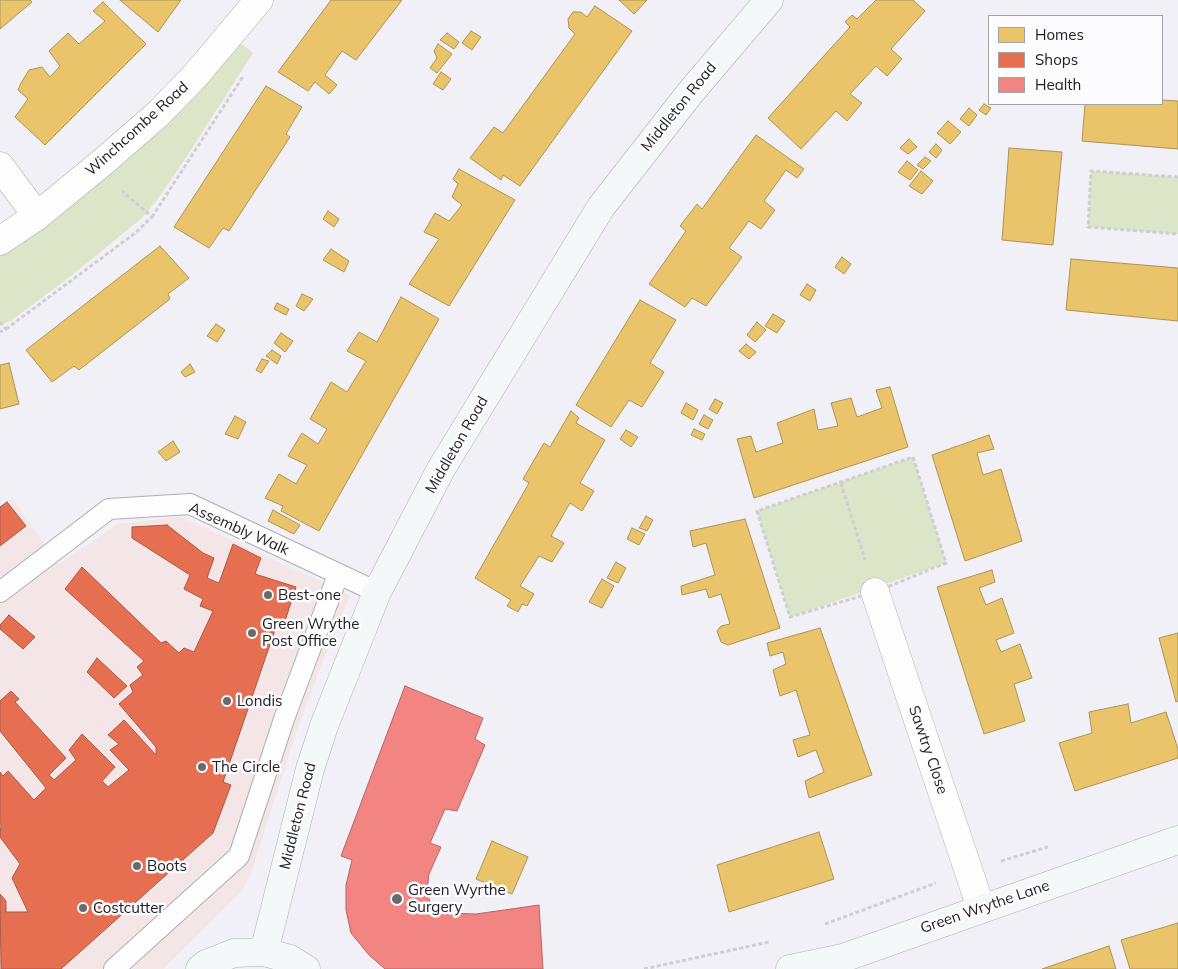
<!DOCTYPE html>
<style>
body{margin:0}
#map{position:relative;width:1178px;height:969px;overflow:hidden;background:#f0f0f6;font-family:Mulish,sans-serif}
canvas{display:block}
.legend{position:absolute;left:988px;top:15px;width:175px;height:90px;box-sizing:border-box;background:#fcfcfe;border:1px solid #a4a4a7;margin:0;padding:6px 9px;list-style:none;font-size:15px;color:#202124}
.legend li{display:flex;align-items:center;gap:10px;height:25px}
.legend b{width:25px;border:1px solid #a4a4a7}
</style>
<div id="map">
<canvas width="1178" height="969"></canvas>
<ul class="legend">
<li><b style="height:14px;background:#e9c46a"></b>Homes</li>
<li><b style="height:14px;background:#e76f51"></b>Shops</li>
<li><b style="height:14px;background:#f28482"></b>Health</li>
</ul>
</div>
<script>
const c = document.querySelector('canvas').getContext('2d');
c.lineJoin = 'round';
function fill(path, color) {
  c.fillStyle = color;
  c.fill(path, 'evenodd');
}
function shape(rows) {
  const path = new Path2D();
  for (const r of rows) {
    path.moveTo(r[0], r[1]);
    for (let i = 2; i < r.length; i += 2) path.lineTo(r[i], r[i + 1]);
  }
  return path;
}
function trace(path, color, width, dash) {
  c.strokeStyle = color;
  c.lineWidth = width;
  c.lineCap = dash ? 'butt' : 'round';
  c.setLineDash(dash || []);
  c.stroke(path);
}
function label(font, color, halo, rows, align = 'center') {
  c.font = font + ' Mulish,sans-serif';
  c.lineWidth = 5;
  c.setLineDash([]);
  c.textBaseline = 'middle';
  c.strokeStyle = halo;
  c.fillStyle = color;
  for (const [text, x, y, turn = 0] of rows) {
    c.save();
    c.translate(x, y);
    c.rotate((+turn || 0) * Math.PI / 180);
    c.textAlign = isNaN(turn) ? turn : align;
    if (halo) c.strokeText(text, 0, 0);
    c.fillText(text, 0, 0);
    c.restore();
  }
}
fill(shape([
 [12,498,59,564,118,524,181,517,350,595,324,658,295,736,251,873,243,890,163,969,0,969,0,507]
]), '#f4e6e6');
fill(shape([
 [237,40,253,53,189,153,157,200,142,218,71,276,12,320,0,326,0,250],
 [1091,171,1178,177,1178,234,1088,227],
 [913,457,946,563,790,617,757,511]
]), '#dde5c8');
const homes = shape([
 [0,0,30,0,32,2,0,29,0,0],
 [120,0,181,0,158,32,120,0],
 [331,0,402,0,356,60,342,51,325,75,337,85,329,94,315,82,308,91,278,72,331,0],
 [619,0,647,0,634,14,619,0],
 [876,0,913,0,925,11,891,49,902,59,887,76,876,66,850,94,862,103,847,121,836,111,801,149,768,118,850,27,845,22,852,15,857,19,876,0],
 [103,2,146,44,45,145,15,117,28,99,18,90,21,83,29,70,42,67,50,77,60,66,49,51,68,33,79,44,105,21,93,11,103,2],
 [595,6,632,31,520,186,503,175,501,180,470,158,494,127,503,133,575,34,569,28,568,19,573,12,581,12,587,17,595,6],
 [471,31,481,37,472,50,462,43,471,31],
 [447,33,459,42,454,49,440,40,447,33],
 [438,44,452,54,437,73,430,68,437,58,434,51,438,44],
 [441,72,451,79,443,90,433,84,441,72],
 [266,86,302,107,286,134,290,137,229,231,223,228,209,248,174,227,266,86],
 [1162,100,1178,101,1178,149,1082,141,1085,104,1162,104,1162,100],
 [984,104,991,108,986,115,979,110,984,104],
 [969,108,977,115,969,126,960,119,969,108],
 [948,121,961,132,950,144,937,133,948,121],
 [756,135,804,169,797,178,786,170,764,201,775,210,761,229,749,221,729,248,742,257,706,306,692,298,685,307,649,284,686,231,680,226,697,204,702,209,756,135],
 [909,139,917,147,908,154,900,148,909,139],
 [936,144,942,150,936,158,929,152,936,144],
 [1009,148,1062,152,1053,245,1002,240,1009,148],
 [925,157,931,161,923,169,917,165,925,157],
 [907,161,918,170,910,180,898,172,907,161],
 [459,169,515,200,449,306,409,284,439,239,424,232,435,213,449,221,462,205,452,197,458,184,453,179,459,169],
 [921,171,933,181,922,194,909,186,921,171],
 [328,211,339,219,334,227,323,219,328,211],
 [160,246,189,278,168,294,170,299,79,370,74,366,52,382,26,350,160,246],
 [331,249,349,261,344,272,323,260,331,249],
 [842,257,851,264,844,274,835,267,842,257],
 [1071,259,1178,268,1178,321,1066,310,1071,259],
 [807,284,816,290,810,301,800,295,807,284],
 [302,294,313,299,304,311,296,306,302,294],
 [401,297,439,319,319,531,281,511,283,506,265,498,279,474,296,484,307,465,288,456,302,433,318,444,327,429,310,419,331,382,347,392,366,361,347,351,359,332,377,342,401,297],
 [640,300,676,320,650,363,664,372,642,407,629,400,611,427,576,405,640,300],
 [277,303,289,309,286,315,274,309,277,303],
 [773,314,785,321,777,333,765,326,773,314],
 [757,322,766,330,755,342,747,335,757,322],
 [216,324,225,330,217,342,207,336,216,324],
 [281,333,293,341,285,352,274,343,281,333],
 [746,344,756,352,749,359,739,351,746,344],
 [272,350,281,356,277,364,266,356,272,350],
 [262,359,269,361,261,373,256,370,262,359],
 [9,363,19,404,0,409,0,365,9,363],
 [190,364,195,372,185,377,181,372,190,364],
 [890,387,908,447,754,498,737,439,751,436,756,452,783,443,777,423,814,409,818,430,838,426,831,403,851,398,857,417,882,408,876,390,890,387],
 [715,399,723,403,717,414,709,409,715,399],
 [686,403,698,410,693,420,681,413,686,403],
 [571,411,579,418,576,423,605,440,580,483,594,491,582,511,570,503,551,536,564,543,552,562,539,556,520,586,534,594,527,606,522,604,518,612,507,606,511,600,475,578,529,483,523,479,544,443,550,447,571,411],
 [704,415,713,420,708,429,699,424,704,415],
 [235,416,246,422,238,439,225,434,235,416],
 [694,429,705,434,702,440,691,435,694,429],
 [626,430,638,437,631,447,620,439,626,430],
 [989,435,994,449,977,453,983,475,1001,469,1022,541,965,561,932,455,989,435],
 [173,441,180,452,166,461,158,452,173,441],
 [273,510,300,525,294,534,268,521,273,510],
 [646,516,653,520,647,531,639,528,646,516],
 [745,519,780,628,728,645,721,642,717,631,721,626,730,624,721,594,709,598,706,589,682,595,681,586,715,575,706,543,693,547,690,531,745,519],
 [632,528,645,534,639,545,627,539,632,528],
 [616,562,626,568,618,583,607,578,616,562],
 [992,570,995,582,979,588,986,605,1002,598,1014,633,996,640,1001,652,1020,644,1032,678,1014,684,1025,721,984,734,937,587,992,570],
 [602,579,614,586,602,608,589,602,602,579],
 [820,628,872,775,809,798,805,781,824,772,816,750,798,757,793,740,810,735,796,690,780,696,773,670,786,664,783,652,770,656,767,643,820,628],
 [1178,633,1178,701,1176,702,1159,638,1178,633],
 [1128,704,1131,723,1166,712,1178,749,1178,758,1075,791,1059,743,1092,733,1089,712,1128,704],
 [819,832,834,879,729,912,717,865,819,832],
 [492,841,528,857,512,894,476,879,492,841],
 [1178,923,1178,969,1130,969,1121,940,1178,923],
 [1109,946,1116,969,1042,969,1109,946]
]);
fill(homes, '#e9c46a');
trace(homes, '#ad9355', 1);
const shops = shape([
 [7,502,26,526,0,546,0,507,7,502],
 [167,525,203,553,214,558,207,578,219,583,233,544,261,558,255,574,296,587,284,624,278,621,223,782,231,785,213,833,61,969,1,969,0,894,6,901,6,912,28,912,12,878,20,864,0,837,1,825,0,823,0,772,3,776,8,771,34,800,46,788,0,731,0,701,11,691,19,699,15,702,66,758,49,775,54,780,76,760,69,750,82,734,115,767,102,781,108,787,129,770,110,750,119,744,108,735,124,720,156,755,156,747,119,704,133,692,130,685,143,675,137,667,144,661,65,589,82,567,161,643,166,641,179,653,184,648,194,652,213,611,200,606,203,599,184,589,190,575,132,538,132,527,167,525],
 [9,615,35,637,23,649,0,629,0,625,9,615],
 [97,658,127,686,114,698,87,672,97,658]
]);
fill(shops, '#e76f51');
trace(shops, '#ab5844', 1);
const health = shape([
 [405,686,483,718,475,739,485,745,457,811,445,809,430,843,441,847,429,874,427,891,431,906,446,913,476,914,539,905,543,969,385,969,369,955,351,933,346,910,346,885,352,860,341,856,405,686]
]);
fill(health, '#f28482');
trace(health, '#b36666', 1);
const lane = shape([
 [0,592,109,509,190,504,377,592],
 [114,969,239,856,284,719,338,575]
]);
const street = shape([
 [0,166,37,216],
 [0,241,37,216,104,161,158,114,194,77,259,0],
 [875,592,981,908]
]);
const secondary = shape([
 [264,952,310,769,324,726,377,592,441,469,601,207,690,93,769,0],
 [200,969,206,964,234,953,264,952,290,959,306,969],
 [790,969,843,958,1178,840]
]);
trace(lane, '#aeafb3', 22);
trace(street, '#aeafb3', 29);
trace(secondary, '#aeafb3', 29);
trace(shape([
 [1178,177,1091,171,1088,227,1178,234],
 [152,217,244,75],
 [0,322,6,329,0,332],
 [6,329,134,234,152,217,122,191],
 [913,457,946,563,875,592,790,617,757,511,913,457],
 [841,483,865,560],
 [1001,861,1048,847],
 [825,924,936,883],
 [644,969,769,942]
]), '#cfcfd1', 3, [4, 2.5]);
trace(lane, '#fdfdfe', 20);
trace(street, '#fdfdfe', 28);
trace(secondary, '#f5f8f9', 28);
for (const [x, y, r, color] of [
 [268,595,5,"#69696e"],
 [252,633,5,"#69696e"],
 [227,701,5,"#69696e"],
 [202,767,5,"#69696e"],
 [137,866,5,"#69696e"],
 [397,899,6,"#69696e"],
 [83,908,5,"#69696e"]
]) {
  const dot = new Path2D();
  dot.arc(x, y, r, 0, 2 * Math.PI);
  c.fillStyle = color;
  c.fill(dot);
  trace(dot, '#fcfcfe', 2);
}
label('15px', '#202124', '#fcfcfe', [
 ["Middleton Road",679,107,-51],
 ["Winchcombe Road",137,129,-42],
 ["Middleton Road",457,445,-60],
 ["Assembly Walk",239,529,24],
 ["Sawtry Close",928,750,71],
 ["Middleton Road",298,816,-76],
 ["Green Wrythe Lane",985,907,-19]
]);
label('15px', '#202124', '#fcfcfe', [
 ["Best-one",278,595],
 ["Green Wrythe",262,624],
 ["Post Office",262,641],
 ["Londis",237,701],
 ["The Circle",212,767],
 ["Boots",147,866],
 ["Green Wyrthe",408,890],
 ["Surgery",408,907],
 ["Costcutter",93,908]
], 'left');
</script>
